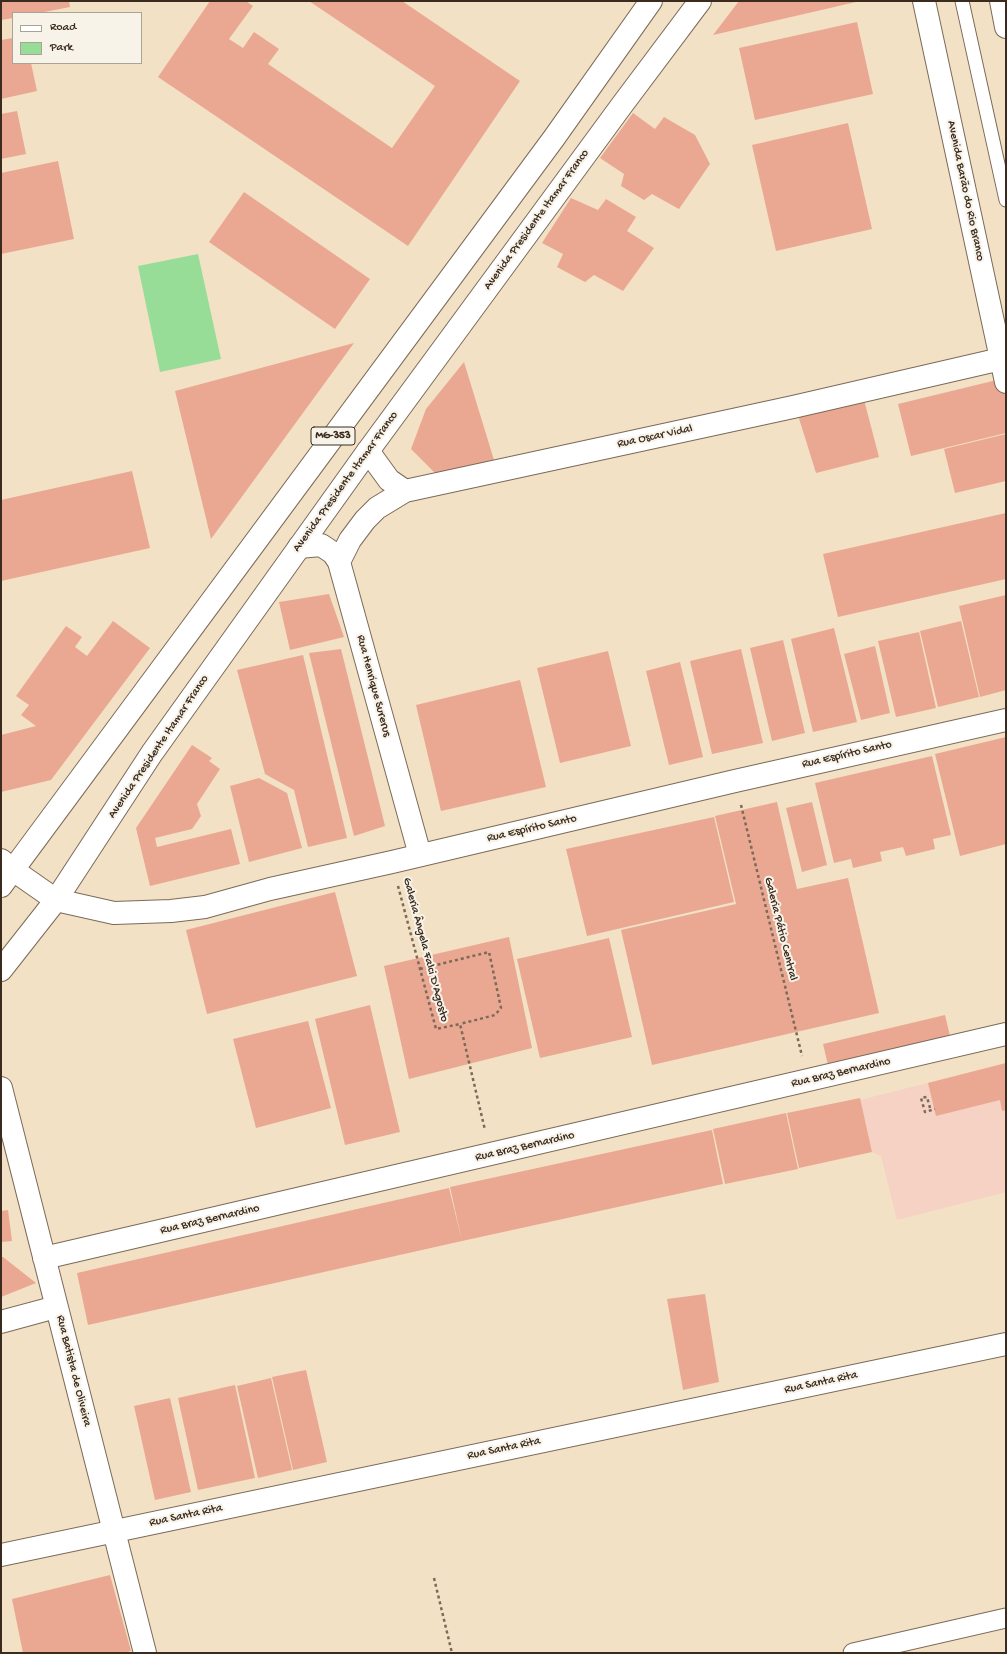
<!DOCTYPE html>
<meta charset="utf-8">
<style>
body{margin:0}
#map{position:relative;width:1007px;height:1654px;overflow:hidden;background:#f2e1c5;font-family:"Gochi Hand",sans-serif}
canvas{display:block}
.frame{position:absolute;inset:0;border:2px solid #3b2a1e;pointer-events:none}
.legend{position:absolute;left:12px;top:12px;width:130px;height:52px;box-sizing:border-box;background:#f7f3e8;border:1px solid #aca397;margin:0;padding:5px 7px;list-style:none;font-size:12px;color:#3b2a1e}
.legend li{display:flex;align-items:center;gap:8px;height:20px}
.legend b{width:20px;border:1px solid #aca397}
</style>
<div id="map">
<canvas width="1007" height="1654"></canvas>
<div class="frame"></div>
<ul class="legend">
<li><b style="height:5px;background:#fff"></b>Road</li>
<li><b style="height:11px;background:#97dd97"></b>Park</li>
</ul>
</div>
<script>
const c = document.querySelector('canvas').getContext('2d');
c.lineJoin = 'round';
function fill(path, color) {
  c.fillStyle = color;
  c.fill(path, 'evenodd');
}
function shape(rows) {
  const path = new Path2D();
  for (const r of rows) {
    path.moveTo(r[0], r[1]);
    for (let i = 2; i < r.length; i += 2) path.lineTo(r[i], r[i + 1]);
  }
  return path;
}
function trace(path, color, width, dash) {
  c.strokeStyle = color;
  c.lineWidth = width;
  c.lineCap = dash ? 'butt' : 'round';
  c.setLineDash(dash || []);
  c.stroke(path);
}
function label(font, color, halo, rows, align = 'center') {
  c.font = font + ' "Gochi Hand",sans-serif';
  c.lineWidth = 4;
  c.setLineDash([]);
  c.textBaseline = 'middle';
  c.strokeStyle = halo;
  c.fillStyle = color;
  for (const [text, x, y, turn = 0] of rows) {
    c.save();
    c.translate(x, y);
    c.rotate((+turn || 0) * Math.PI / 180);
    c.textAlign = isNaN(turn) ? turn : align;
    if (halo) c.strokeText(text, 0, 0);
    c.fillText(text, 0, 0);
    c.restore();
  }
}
fill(shape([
 [1006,1063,1006,1192,897,1220,881,1156,872,1152,860,1100]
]), '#f5d2c3');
fill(shape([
 [198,254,221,359,160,372,138,266]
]), '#97dd97');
fill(shape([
 [1,1,69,1,70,7,39,13,13,13,13,18,1,20],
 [210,1,246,1,253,6,229,39,243,48,254,32,279,49,268,64,392,148,435,86,309,1,402,1,520,81,408,246,158,77],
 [739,1,856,1,856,2,713,35],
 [857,22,873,94,755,120,739,48],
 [13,38,13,63,31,63,37,91,1,99,1,40],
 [17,111,26,154,1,159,1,114],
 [633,113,655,129,664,117,695,135,710,164,679,209,652,194,644,200,621,186,624,174,600,158],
 [848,123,872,229,776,251,752,145],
 [58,161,74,239,1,254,1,173],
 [244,192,370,279,335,329,209,242],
 [571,198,598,210,606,199,636,217,627,231,654,248,623,291,594,275,585,282,557,267,563,254,542,243],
 [354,343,211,539,175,391],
 [464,362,494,460,436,474,411,449,426,409],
 [1001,379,1006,399,1006,433,911,456,898,404],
 [863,396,879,457,816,473,797,412],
 [1006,434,1006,481,955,493,944,449],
 [132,471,150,548,1,581,1,500],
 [1006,513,1006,579,838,617,823,554],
 [329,594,344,637,290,650,279,602],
 [1006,595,1006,690,980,697,959,606],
 [113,621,150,648,51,780,1,792,1,735,36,726,21,715,29,705,16,696,66,626,82,637,75,647,87,656],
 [961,621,979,697,938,707,920,631],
 [834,628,857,722,813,732,791,639],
 [919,632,936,708,896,717,878,641],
 [783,640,805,733,772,741,750,648],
 [875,646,890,713,861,720,844,654],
 [341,649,385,826,354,836,309,653],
 [741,649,763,743,712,754,690,661],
 [608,651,631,746,560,763,537,668],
 [303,655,347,838,308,847,294,790,265,774,237,670],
 [680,662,703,757,669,765,646,671],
 [520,680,546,787,441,811,416,705],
 [1006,737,1006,844,960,856,935,754],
 [192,745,212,758,209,761,220,769,197,804,201,816,192,829,155,838,157,847,231,829,240,864,150,886,136,828],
 [932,756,951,835,933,839,935,849,906,856,903,847,880,852,882,861,853,868,851,859,834,863,815,783],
 [259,778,287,793,302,848,249,862,230,786],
 [777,802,797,889,848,878,879,1013,652,1065,621,930,736,904,715,816],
 [812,802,827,865,802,872,786,808],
 [714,817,734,902,587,936,566,849],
 [335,892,357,976,207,1014,186,930],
 [509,937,532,1048,409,1079,384,966],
 [609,938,632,1037,540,1058,517,959],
 [370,1005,400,1132,345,1145,315,1019],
 [945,1015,950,1036,828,1065,823,1044],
 [308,1021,331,1108,256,1128,233,1039],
 [1006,1063,1006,1110,1002,1111,1000,1100,936,1116,928,1083],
 [860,1098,872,1152,799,1168,787,1113],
 [786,1113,798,1169,725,1184,713,1129],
 [712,1130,723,1184,462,1241,450,1187],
 [449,1188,462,1241,88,1325,77,1273],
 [8,1210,12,1241,1,1242,1,1211],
 [1,1257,3,1257,36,1283,1,1297],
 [705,1294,719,1382,683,1390,667,1299],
 [306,1370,327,1462,293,1470,272,1377],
 [271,1378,292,1470,258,1478,237,1386],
 [235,1385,255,1478,198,1490,178,1398],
 [170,1398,191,1492,155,1500,134,1406],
 [110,1575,131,1651,124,1653,23,1653,12,1599]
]), '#eaa892');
const service = shape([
 [962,1,1006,200]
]);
const pedestrian = shape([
 [853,1653,1006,1618]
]);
const minor = shape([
 [368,451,389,480,405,491],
 [299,547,321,545,333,553,339,562,420,855],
 [339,562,350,540,365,520,377,508,405,491,793,407,1001,359],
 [1,1088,145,1653],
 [44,1258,1006,1034],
 [1,1322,56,1307]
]);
const tertiary = shape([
 [1,860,13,870,56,900,114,913,171,911,205,907,270,889,392,862,735,781,1006,720],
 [1,1555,1006,1344]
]);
const primary = shape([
 [924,1,1006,382],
 [1001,1,1006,27],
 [1,886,554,138,651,1],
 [1,970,56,900,152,753,368,451,622,105,700,1]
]);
trace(service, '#7b6a58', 15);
trace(pedestrian, '#7b6a58', 21);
trace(minor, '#7b6a58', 24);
trace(tertiary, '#7b6a58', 24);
trace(primary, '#7b6a58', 24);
trace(shape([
 [741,805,802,1056],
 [398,886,436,1029,460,1024,485,1130],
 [420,969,489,952,501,1008,495,1015,460,1024],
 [930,1108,927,1097,921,1098,925,1112,935,1109],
 [434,1578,452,1653]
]), '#7b6a58', 2.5, [3, 3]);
trace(service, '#fff', 13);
trace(pedestrian, '#fff', 19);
trace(minor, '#fff', 22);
trace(tertiary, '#fff', 22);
trace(primary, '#fff', 22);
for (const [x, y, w] of [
 [333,436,44]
]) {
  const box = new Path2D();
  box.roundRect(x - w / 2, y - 9, w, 18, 3);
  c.fillStyle = '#f7f3e8';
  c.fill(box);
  trace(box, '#3b2a1e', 1);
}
label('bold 11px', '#3b2a1e', null, [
 ["MG-353",333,436]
]);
label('12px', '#3b2a1e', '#f7f3e8', [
 ["Avenida Barão do Rio Branco",965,191,78],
 ["Avenida Presidente Itamar Franco",537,220,-54],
 ["Rua Oscar Vidal",655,437,-12],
 ["Avenida Presidente Itamar Franco",346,482,-54],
 ["Rua Henrique Surerus",373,686,75],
 ["Avenida Presidente Itamar Franco",159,747,-56],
 ["Rua Espírito Santo",847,755,-13],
 ["Rua Espírito Santo",532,829,-13],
 ["Galeria Pátio Central",780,929,76],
 ["Galeria Ângela Falci D'Agosto",425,950,75],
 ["Rua Braz Bernardino",841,1073,-13],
 ["Rua Braz Bernardino",525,1147,-13],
 ["Rua Braz Bernardino",210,1220,-13],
 ["Rua Batista de Oliveira",73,1371,76],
 ["Rua Santa Rita",821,1383,-12],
 ["Rua Santa Rita",504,1449,-12],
 ["Rua Santa Rita",186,1516,-12]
]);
</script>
